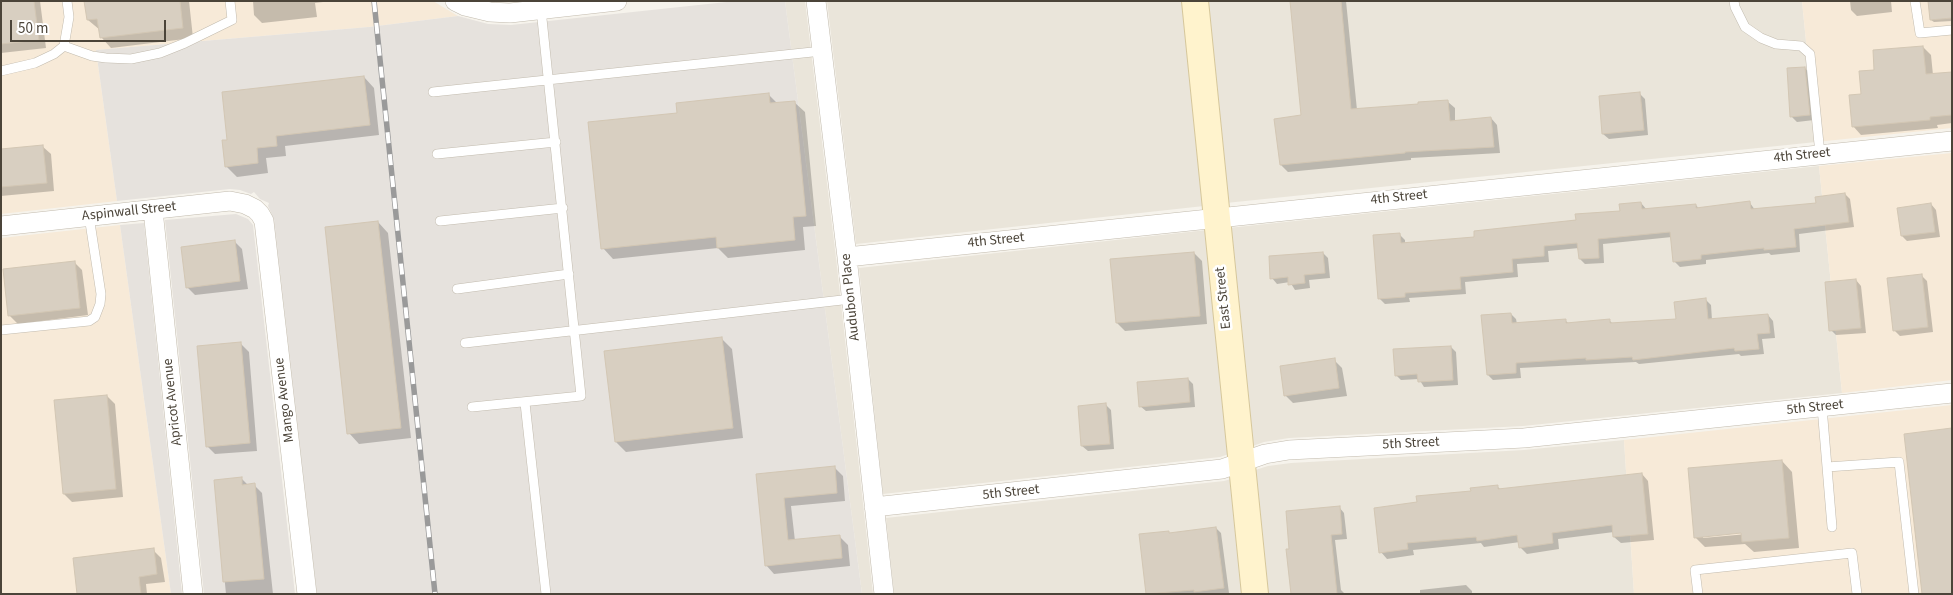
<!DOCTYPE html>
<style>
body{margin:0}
#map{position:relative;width:1953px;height:595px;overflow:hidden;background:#f6f3ec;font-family:"Source Sans 3",sans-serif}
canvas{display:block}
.frame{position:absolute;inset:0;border:2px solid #4b4439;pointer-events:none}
.scale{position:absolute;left:10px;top:20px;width:156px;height:22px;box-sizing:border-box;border:2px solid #4b4439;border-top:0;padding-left:6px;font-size:15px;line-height:18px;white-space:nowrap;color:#4b4439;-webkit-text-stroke:4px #fff;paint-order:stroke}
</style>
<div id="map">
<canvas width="1953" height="595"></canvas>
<div class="frame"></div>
<div class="scale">50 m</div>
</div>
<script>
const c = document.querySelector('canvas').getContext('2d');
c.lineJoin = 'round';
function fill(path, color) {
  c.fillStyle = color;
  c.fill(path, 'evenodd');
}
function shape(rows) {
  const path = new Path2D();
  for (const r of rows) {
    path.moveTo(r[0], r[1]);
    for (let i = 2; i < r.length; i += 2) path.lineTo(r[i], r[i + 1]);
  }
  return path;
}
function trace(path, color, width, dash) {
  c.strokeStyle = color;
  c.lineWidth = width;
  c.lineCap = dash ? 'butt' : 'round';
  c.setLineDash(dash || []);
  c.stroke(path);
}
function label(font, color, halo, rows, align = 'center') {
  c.font = font + ' "Source Sans 3",sans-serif';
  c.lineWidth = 5;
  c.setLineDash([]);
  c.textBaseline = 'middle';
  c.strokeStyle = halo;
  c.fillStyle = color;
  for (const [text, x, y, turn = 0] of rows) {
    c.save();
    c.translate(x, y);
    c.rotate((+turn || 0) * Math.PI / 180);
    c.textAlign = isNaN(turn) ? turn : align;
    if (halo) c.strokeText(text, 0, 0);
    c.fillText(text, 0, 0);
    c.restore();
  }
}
fill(shape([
 [785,1,805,1,836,258,873,594,862,594],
 [827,1,1184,1,1204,206,856,244],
 [1206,1,1802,1,1816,142,1226,203],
 [1819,166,1842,393,1523,426,1289,438,1264,442,1250,447,1228,228],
 [1207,230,1229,454,1220,457,883,494,859,268],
 [1624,440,1634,594,1266,594,1252,471,1268,466,1291,463,1524,450],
 [1231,479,1244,594,894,594,886,518,1224,481]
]), '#eae5da');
fill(shape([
 [1,1,433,1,458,16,369,27,96,50,117,201,1,214],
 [1802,1,1952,1,1952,128,1816,142],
 [1952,153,1952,380,1842,393,1819,166],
 [120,225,171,594,1,594,1,238],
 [1952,405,1952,594,1634,594,1624,440]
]), '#f7ead8');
fill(shape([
 [736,1,785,1,862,594,317,594,274,219,268,206,269,203,260,199,254,192,251,194,240,190,230,189,117,201,96,50,369,27,458,16,488,24,511,25],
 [236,214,248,219,253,225,295,594,204,594,165,220],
 [144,223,182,594,171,594,120,225]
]), '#e6e2dd');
fill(shape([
 [1,1,40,1,46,48,1,53],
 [86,1,189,1,193,38,111,48,101,37,100,30,88,20],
 [253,1,331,1,315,3,317,17,262,23,254,15],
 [1291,1,1346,1,1357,110,1420,106,1448,102,1455,108,1455,122,1491,118,1497,125,1500,153,1411,158,1411,160,1288,172,1281,165,1276,120,1302,117],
 [1850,1,1891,1,1892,12,1857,16,1851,10],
 [1952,1,1952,21,1934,22,1931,20],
 [1923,47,1931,55,1933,75,1952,73,1952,123,1937,125,1938,128,1861,135,1853,126,1863,95,1876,71],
 [1805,68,1810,74,1814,120,1797,122,1792,117],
 [364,77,374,88,379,135,285,146,286,156,266,158,268,173,237,177,226,166,229,141],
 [1639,93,1645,99,1648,135,1609,139,1603,134],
 [769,95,778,104,794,102,805,112,816,226,803,227,805,250,728,258,718,248,613,259,603,248,679,114],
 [42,146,51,154,54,191,1,196,1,150],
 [1845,194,1850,199,1854,227,1799,234,1800,252,1771,255,1769,253,1706,260,1706,264,1680,267,1674,261,1672,237,1603,244,1604,263,1585,264,1580,259,1579,248,1548,251,1549,262,1517,264,1518,277,1465,282,1466,294,1409,298,1410,302,1385,304,1379,298,1399,234,1405,240,1405,244,1476,238,1621,212,1641,203,1647,210,1696,205,1699,209,1750,203,1755,210,1817,204],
 [1931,204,1936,210,1940,237,1907,241,1902,236],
 [378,222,388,233,411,438,359,444,349,433],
 [234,241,242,249,248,289,195,295,187,287],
 [1194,253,1202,261,1207,324,1125,331,1117,323],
 [1323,253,1328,258,1330,278,1309,280,1310,288,1295,290,1290,282,1277,284,1272,278],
 [74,262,82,270,88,315,18,324,9,315],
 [1922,276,1927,281,1933,332,1900,336,1894,330],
 [1856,280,1861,286,1866,333,1836,335,1831,330],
 [1705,299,1711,305,1712,320,1768,315,1773,321,1775,338,1762,339,1764,354,1741,356,1739,354,1639,364,1636,362,1520,368,1521,378,1493,380,1488,375,1511,314,1516,319,1517,324,1565,320,1569,324,1609,320,1613,324,1678,320],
 [721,338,732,349,743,438,626,452,616,442],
 [241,344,249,352,257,451,215,454,207,446],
 [1451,347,1456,352,1458,385,1424,387,1419,379,1401,380,1396,375],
 [1334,360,1342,368,1347,396,1293,403,1285,395],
 [1188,379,1193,384,1195,407,1146,411,1140,406],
 [107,396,115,404,123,497,72,502,64,494],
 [1106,405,1111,410,1114,449,1088,451,1082,446],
 [1782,461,1792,472,1799,548,1754,552,1745,544,1705,547,1695,537],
 [1747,531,1747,534,1703,538,1703,536],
 [834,467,843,476,845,501,791,506,795,541,839,536,848,545,850,566,774,574,766,565,757,475],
 [1642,474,1648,481,1654,540,1621,543,1614,537,1614,532,1558,539,1559,549,1527,554,1520,547,1520,542,1484,547,1481,543,1413,550,1414,555,1387,559,1381,552,1418,503,1497,486,1501,490],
 [241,478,248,485,254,485,262,493,273,594,226,594,215,481],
 [1339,507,1344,513,1347,539,1335,540,1341,590,1345,594,1293,594,1290,550],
 [1216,528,1221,533,1229,593,1147,594,1168,532,1170,534],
 [153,550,161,558,165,582,146,584,147,594,78,594],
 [1466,585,1472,591,1472,594,1420,594,1420,590]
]), '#0003');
const building = shape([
 [1,1,34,1,39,40,1,44,1,1],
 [84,1,180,1,183,28,100,38,97,19,87,20,84,1],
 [1290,1,1341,1,1351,109,1418,104,1418,102,1448,100,1450,121,1491,117,1494,147,1405,152,1405,153,1280,165,1274,119,1301,115,1290,1],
 [1928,1,1952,1,1952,18,1930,20,1928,1],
 [1923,46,1926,74,1952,72,1952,115,1930,117,1930,120,1852,127,1849,95,1861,94,1859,71,1874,70,1873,50,1923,46],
 [1805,67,1810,115,1790,117,1787,68,1805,67],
 [364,76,370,125,276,136,277,146,257,148,258,163,225,167,222,140,227,140,222,92,364,76],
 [1640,92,1644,130,1602,134,1599,96,1640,92],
 [769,93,770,103,795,101,806,216,793,217,795,240,717,248,716,237,601,249,588,122,677,113,676,103,769,93],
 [43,145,47,183,1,187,1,149,43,145],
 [1845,193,1849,222,1794,229,1796,247,1764,250,1764,248,1701,255,1701,259,1673,262,1670,232,1598,239,1599,258,1579,259,1577,243,1544,246,1544,256,1512,259,1513,272,1460,277,1461,289,1405,293,1405,297,1378,299,1373,235,1400,233,1401,243,1474,237,1474,231,1576,220,1575,214,1620,211,1619,204,1641,202,1642,209,1696,204,1696,208,1750,201,1751,209,1816,203,1815,197,1845,193],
 [1931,203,1935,232,1901,236,1897,208,1931,203],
 [378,221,401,428,347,434,325,227,378,221],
 [235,240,240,281,186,288,181,247,235,240],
 [1194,252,1200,316,1116,323,1110,259,1194,252],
 [1323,252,1325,273,1304,275,1305,283,1288,285,1288,277,1270,279,1269,256,1323,252],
 [75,261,80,308,8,316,3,269,75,261],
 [1922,274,1928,327,1893,331,1887,278,1922,274],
 [1856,279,1861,328,1829,331,1825,282,1856,279],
 [1706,298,1708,319,1768,314,1770,333,1757,334,1759,349,1735,351,1734,348,1633,360,1632,357,1586,360,1586,358,1516,363,1516,373,1487,375,1481,315,1511,313,1512,323,1566,319,1566,323,1610,319,1610,323,1676,319,1674,302,1706,298],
 [722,337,733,428,615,442,604,351,722,337],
 [241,342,250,443,206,447,197,346,241,342],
 [1451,346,1453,380,1418,382,1417,374,1395,376,1393,349,1451,346],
 [1335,358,1339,388,1284,396,1280,366,1335,358],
 [1188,378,1190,402,1139,407,1137,382,1188,378],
 [107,395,116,489,63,494,54,400,107,395],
 [1106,403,1110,444,1081,446,1078,406,1106,403],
 [1952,428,1952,594,1922,594,1904,434,1952,428],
 [1782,460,1789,538,1742,542,1741,533,1694,538,1688,468,1782,460],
 [835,466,837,493,784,498,788,540,840,535,842,558,765,566,756,474,835,466],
 [1642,473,1648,534,1613,537,1612,525,1552,533,1553,543,1519,548,1517,535,1477,541,1476,537,1407,543,1408,549,1379,553,1374,508,1417,502,1416,496,1471,491,1470,488,1498,485,1498,489,1642,473],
 [242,477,242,485,255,483,264,579,223,582,214,480,242,477],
 [1340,506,1342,534,1331,535,1337,594,1291,594,1286,549,1289,549,1286,511,1340,506],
 [1216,527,1224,588,1194,592,1194,590,1146,594,1139,534,1169,531,1169,533,1216,527],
 [154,548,157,574,139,577,141,594,77,594,73,558,154,548]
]);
fill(building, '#d8cfc1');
trace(building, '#d3c7b4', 1);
const lane = shape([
 [1734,1,1735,7,1745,27,1761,38,1776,44,1801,46,1810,54,1820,154],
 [1915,1,1920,33,1952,30],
 [64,46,92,56,106,58,131,59,160,53,185,43,232,20,230,1],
 [1,71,35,63,54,54,64,46,69,17,67,1],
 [433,92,822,51],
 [437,154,556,142],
 [440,221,563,208],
 [457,289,569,274],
 [1,330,89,321,95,317,100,304,101,294,89,216],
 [465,343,851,299],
 [525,403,546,594],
 [472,407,581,396,541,9],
 [1822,407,1827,467,1899,462,1914,594],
 [1827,467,1832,527],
 [1698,594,1695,570,1852,553,1857,594]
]);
const street = shape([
 [455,1,465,6,490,12,510,13,617,1],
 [816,1,847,257,884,594],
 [153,210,193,594],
 [1,226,230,201,245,204,255,209,260,214,264,221,307,594],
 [847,257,1952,141],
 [874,507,1222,469,1265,454,1289,450,1524,438,1952,393]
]);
const secondary = shape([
 [1195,1,1255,594]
]);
trace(lane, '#c2bbae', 10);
trace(street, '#c2bbae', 20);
trace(secondary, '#d6c79b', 28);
trace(lane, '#fff', 9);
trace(street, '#fff', 19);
trace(secondary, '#fff3cd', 26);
const rail = shape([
 [374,1,435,594]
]);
trace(rail, '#9a9a9a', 5.5);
trace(rail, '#fff', 4, [11]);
label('14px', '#4b4439', '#fff', [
 ["4th Street",1802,156,-6],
 ["4th Street",1399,198,-6],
 ["Aspinwall Street",129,212,-6],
 ["4th Street",996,241,-6],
 ["Audubon Place",851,297,-96],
 ["East Street",1224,298,-96],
 ["Mango Avenue",285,400,-97],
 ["Apricot Avenue",173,402,-96],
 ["5th Street",1815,408,-6],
 ["5th Street",1411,444,-3],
 ["5th Street",1011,493,-6]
]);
</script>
